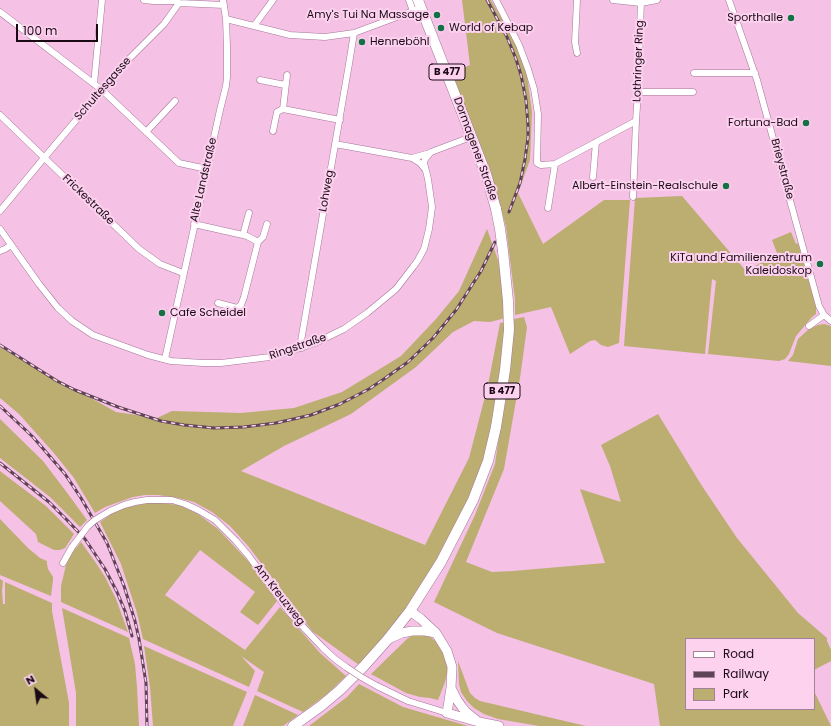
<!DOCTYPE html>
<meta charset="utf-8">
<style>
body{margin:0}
#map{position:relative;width:831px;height:726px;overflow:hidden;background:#f5c1e5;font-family:Poppins,sans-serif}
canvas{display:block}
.legend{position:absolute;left:685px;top:638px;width:130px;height:72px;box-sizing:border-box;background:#fcd2ef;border:1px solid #a28298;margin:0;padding:5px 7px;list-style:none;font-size:12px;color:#1b0a16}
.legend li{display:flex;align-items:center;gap:8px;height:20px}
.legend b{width:20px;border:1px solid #a28298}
.north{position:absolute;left:16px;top:670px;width:40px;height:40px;-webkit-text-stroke:3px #fcd2ef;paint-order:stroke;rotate:331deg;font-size:11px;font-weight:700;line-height:16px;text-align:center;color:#1b0a16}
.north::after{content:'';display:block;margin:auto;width:14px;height:18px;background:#1b0a16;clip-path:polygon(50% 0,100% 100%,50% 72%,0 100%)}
.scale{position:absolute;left:16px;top:24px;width:82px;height:18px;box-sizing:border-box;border:2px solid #1b0a16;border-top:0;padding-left:5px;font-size:12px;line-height:14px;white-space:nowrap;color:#1b0a16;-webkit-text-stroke:3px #fcd2ef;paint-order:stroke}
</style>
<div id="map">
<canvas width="831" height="726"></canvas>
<ul class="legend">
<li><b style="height:5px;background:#fff"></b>Road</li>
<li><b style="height:5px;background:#5f4357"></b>Railway</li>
<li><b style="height:11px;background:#bbae70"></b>Park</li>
</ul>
<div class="north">N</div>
<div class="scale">100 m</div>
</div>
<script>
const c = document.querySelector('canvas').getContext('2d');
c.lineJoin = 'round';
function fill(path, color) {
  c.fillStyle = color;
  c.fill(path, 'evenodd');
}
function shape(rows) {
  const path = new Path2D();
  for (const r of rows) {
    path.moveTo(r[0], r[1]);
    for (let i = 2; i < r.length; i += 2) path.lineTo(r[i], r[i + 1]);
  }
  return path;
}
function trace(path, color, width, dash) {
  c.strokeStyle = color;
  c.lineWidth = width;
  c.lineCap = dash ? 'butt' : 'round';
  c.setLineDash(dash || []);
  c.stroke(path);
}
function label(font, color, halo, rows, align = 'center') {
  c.font = font + ' Poppins,sans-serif';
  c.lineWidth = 4;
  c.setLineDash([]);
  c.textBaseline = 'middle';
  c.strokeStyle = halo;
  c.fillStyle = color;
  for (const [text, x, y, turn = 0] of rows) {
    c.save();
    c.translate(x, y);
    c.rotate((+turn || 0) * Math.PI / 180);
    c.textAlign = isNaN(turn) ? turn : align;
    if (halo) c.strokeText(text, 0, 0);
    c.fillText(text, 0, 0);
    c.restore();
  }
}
fill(shape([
 [462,0,491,0,515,42,526,68,532,112,530,160,518,193,543,244,604,200,630,200,619,343,608,347,601,345,595,340,590,341,570,354,551,307,515,315,515,300,506,227,492,176,452,73,470,65],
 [682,196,746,271,781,252,777,253,772,240,791,232,796,244,798,243,816,307,816,314,812,317,796,336,789,354,785,359,779,361,708,354,716,281,712,279,705,354,624,346,635,199,636,198],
 [487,229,497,257,510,302,509,317,490,322,474,321,453,332,416,367,351,414,284,446,241,471,425,545,469,458,488,385,500,323,511,321,488,461,428,575,407,610,359,665,312,631,249,547,230,526,212,512,194,502,178,498,158,495,145,495,133,497,105,507,95,513,74,478,53,452,19,414,0,398,0,347,116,412,157,418,172,411,241,413,294,408,342,392,401,356,436,319,459,291],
 [524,317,527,327,520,378,504,469,466,562,492,572,513,571,605,563,580,489,621,502,610,466,601,445,658,414,702,486,737,538,798,613,827,638,827,641,831,650,831,661,814,670,814,639,686,639,686,709,814,709,814,691,831,726,660,726,654,684,497,633,434,602,475,515,495,464,514,331,514,319],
 [824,324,831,326,831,366,788,361,793,355,798,339,809,329,818,325],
 [0,419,43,461,65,490,87,520,80,527,50,497,0,458],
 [0,471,46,506,74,534,65,548,60,550,54,550,38,542,36,534,0,501],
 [152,502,179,505,198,514,218,529,250,563,277,601,258,625,240,612,255,592,200,550,165,595,245,650,280,607,320,653,346,676,327,694,303,712,257,691,264,672,241,656,255,671,249,687,143,639,137,613,121,564,100,522,116,511,124,508],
 [0,519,28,548,40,558,47,561,47,564,48,569,53,577,53,580,51,596,0,575],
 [81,542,96,563,105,577,116,599,128,632,61,602,61,586,66,565,72,553],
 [0,579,3,581,2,591,3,604,5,604,5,582,52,603,52,611,69,703,69,726,0,726],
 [62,608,129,638,135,664,137,687,139,726,76,726,76,693],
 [418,633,428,635,440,645,446,656,448,668,445,682,438,700,430,698,420,697,406,693,371,674,408,638],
 [144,646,247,692,233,726,153,726,150,687],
 [458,661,470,693,475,698,480,701,586,726,539,726,498,719,484,714,474,708,467,701,461,692,459,684],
 [359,684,403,707,468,726,309,726,347,697],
 [255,695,298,715,283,726,243,726]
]), '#bbae70');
const minor = shape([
 [144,0,153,1,176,1,179,3,224,5],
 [409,0,413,11],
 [496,0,519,45,528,69,534,89,538,114,537,163,541,165,555,164,636,121],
 [577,0,575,42,577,53],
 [613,0,641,3,657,0],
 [729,0,757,80,819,306,824,315,831,321],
 [0,12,102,90,179,163,207,169],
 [226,19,290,35,325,37,354,33,421,8],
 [254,26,273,0],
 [694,73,755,73],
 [260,80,285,85],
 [94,84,102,0],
 [638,92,693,92],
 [283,109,287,75],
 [0,115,139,249,160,264,183,273],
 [273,131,277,112,283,109,340,120],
 [146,132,175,101],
 [335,144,412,158,420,163,424,168],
 [412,158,430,153],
 [593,177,596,142],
 [633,197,636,121,638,92,641,0],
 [548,208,555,164],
 [0,211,44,158,120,68,164,24,179,3],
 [194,224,243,235,247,236,258,242,244,297,241,305,237,308,218,303],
 [0,229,39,284,58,308,72,321,93,335,148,355,171,361,203,363,221,363,270,357,291,351,315,343,344,329,367,313,396,289,413,267,418,260,424,249,429,229,432,207,428,179,424,163,425,159,431,152,471,137],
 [243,235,249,213],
 [258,242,263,237,267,224],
 [0,251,5,249,11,245],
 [809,326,824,315],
 [302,348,301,341,349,64,354,33],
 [165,359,220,110,226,86,227,77,227,47,226,19,223,0],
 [110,511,124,505,135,502,147,500,172,500,185,504,198,510,215,520,236,541,248,555,290,613,323,648,335,659,346,667],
 [63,563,72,547],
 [377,686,408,701,447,713]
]);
const secondary = shape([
 [410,611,421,619,436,633,447,651,452,667,451,688,447,713,479,722,499,726],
 [388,639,402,633,412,631,425,631,436,633],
 [451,688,457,700,462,707,466,712,476,720]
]);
const primary = shape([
 [418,0,486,174,496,209],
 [293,726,321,706,340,690,364,666,388,639,410,611,441,562,473,500,488,461,496,427,505,370,509,330,508,301,503,251]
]);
trace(minor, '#a57698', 7);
trace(secondary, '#a57698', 10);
trace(primary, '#a57698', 11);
trace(minor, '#fff', 6);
trace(secondary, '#fff', 9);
trace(primary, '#fff', 10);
const rail = shape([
 [487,0,507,37,516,59,521,75,526,100,528,125,528,138,525,159,520,183,509,212],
 [0,345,57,381,75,390,118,407,161,421,184,425,214,428,244,427,276,423,311,415,340,404,369,389,384,379,408,362,433,338,456,310,481,271,495,242],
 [0,406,16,421,33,437,65,474,81,498,107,543,124,586,135,621,139,639,146,683,147,726],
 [0,463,49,502,67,520,85,539,105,569,117,592,125,611,132,636]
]);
trace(rail, '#5f4357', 3);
trace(rail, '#fcd2ef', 1.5, [4.5]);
const minorBridge = shape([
 [72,547,88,526,95,520,110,511],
 [346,667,361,677,377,686]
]);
const primaryBridge = shape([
 [496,209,500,229,503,251]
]);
trace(minorBridge, '#a57698', 7, []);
trace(primaryBridge, '#a57698', 11, []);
trace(minorBridge, '#fff', 6);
trace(primaryBridge, '#fff', 10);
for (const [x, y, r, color] of [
 [437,15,4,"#147146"],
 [791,18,4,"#147146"],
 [441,28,4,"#147146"],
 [362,42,4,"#147146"],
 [806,123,4,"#147146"],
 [726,186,4,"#147146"],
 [820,264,4,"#147146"],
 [162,313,4,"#147146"]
]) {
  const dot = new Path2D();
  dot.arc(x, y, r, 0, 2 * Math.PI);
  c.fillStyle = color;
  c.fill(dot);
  trace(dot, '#fcd2ef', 1.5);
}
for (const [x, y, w] of [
 [447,72,36],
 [502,391,36]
]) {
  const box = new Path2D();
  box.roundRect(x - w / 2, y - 8, w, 16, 3);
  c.fillStyle = '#fcd2ef';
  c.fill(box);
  trace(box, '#1b0a16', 1);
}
label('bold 10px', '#1b0a16', null, [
 ["B 477",447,72],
 ["B 477",502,391]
]);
label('11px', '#1b0a16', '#fcd2ef', [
 ["Amy's Tui Na Massage",429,15],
 ["Sporthalle",783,18],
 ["World of Kebap",449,28,"left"],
 ["Henneböhl",370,42,"left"],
 ["Fortuna-Bad",798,123],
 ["Albert-Einstein-Realschule",718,186],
 ["KiTa und Familienzentrum",812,258],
 ["Kaleidoskop",812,271],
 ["Cafe Scheidel",170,313,"left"]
], 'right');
label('11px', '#1b0a16', '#fcd2ef', [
 ["Lothringer Ring",639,61,-88],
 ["Schultesgasse",103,89,-49],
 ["Dormagener Straße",475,149,70],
 ["Brieystraße",782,169,75],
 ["Alte Landstraße",204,180,-77],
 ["Lohweg",327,191,-80],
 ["Frickestraße",88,200,44],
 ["Ringstraße",298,347,-19],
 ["Am Kreuzweg",279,595,52]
]);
</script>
